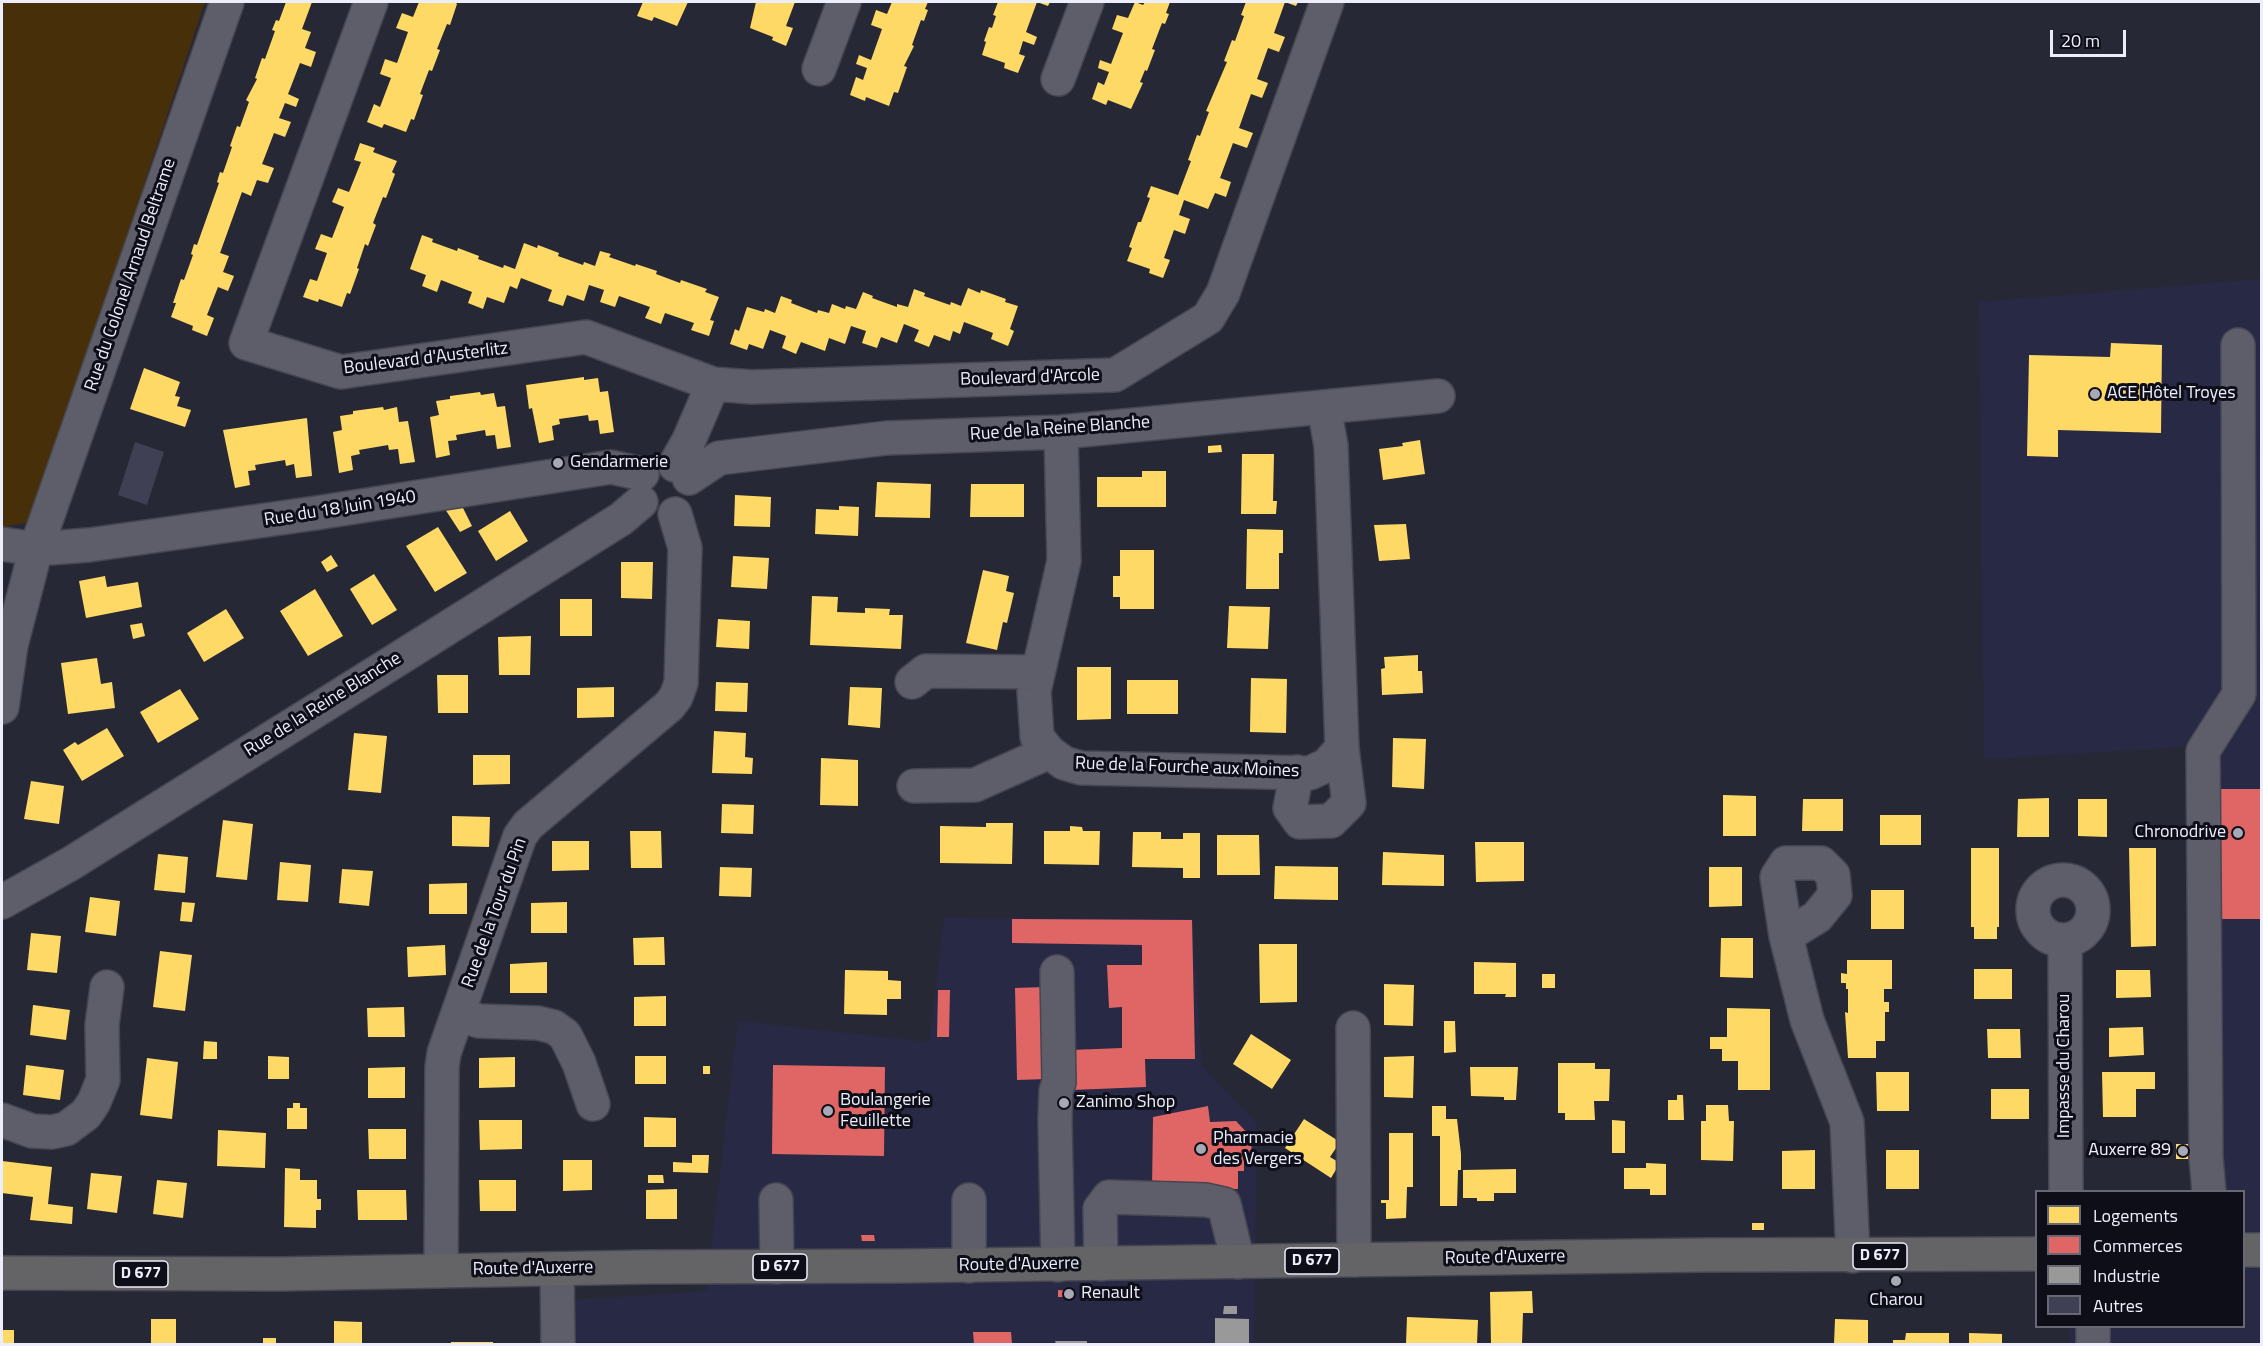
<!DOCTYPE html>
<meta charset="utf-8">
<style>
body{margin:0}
#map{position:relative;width:2263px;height:1346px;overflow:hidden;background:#272835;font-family:"Titillium Web",sans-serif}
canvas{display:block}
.frame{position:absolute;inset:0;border:3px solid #edeefc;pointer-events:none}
.legend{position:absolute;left:2035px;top:1190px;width:210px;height:138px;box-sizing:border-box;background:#0d0e18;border:2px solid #676873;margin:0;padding:8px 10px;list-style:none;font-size:18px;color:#edeefc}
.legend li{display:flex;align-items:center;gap:12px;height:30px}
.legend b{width:30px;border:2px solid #676873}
.scale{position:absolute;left:2050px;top:30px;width:76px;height:27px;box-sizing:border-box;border:3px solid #edeefc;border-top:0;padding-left:8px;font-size:18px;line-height:21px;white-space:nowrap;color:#edeefc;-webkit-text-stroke:4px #0d0e18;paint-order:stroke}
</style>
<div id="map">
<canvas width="2263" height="1346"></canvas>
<div class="frame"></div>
<ul class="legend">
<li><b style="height:16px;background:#ffd966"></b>Logements</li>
<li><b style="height:16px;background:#e06666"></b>Commerces</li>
<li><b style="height:16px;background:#999"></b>Industrie</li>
<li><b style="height:16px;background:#404054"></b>Autres</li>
</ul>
<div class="scale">20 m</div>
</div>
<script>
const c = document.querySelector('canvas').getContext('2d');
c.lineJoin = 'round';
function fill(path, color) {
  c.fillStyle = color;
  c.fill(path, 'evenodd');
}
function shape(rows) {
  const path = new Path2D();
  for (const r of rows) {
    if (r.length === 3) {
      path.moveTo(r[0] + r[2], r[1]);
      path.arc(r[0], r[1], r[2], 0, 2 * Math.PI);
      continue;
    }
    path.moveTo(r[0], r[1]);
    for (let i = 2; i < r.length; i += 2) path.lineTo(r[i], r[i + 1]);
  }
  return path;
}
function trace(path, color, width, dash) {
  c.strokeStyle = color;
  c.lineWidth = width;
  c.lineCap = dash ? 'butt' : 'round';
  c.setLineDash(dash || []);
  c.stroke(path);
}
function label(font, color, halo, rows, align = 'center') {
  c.font = font + ' "Titillium Web",sans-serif';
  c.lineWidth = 6;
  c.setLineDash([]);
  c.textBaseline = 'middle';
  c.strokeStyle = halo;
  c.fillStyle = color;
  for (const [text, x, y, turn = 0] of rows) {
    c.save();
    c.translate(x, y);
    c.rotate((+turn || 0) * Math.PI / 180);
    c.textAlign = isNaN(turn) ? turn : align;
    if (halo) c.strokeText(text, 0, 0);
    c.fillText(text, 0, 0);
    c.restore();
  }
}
fill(shape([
 [2261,279,2261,1344,2069,1344,2069,1327,2244,1326,2244,1192,2192,1191,2186,747,1984,759,1979,302],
 [944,917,1193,919,1202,1066,1257,1124,1254,1344,568,1344,568,1300,706,1291,738,1021,929,1042]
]), '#282945');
fill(shape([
 [2,2,205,2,31,522,2,527]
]), '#473009');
fill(shape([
 [286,2,312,2,302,29,311,32,305,48,316,52,311,67,300,63,290,89,288,94,299,99,296,107,285,103,279,118,291,122,285,137,274,133,264,159,262,164,274,168,268,183,257,180,251,196,242,192,220,253,229,256,223,272,234,276,228,291,218,287,207,315,214,318,207,336,192,330,193,326,171,317,176,303,173,303,181,279,184,280,193,255,191,254,194,244,197,245,219,183,217,182,220,172,223,173,232,147,230,146,237,126,240,127,249,102,246,100,257,79,255,78,262,58,265,59,275,31,272,30,276,20,279,21],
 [419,2,455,2,457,4,450,25,447,24,437,49,440,50,432,71,429,70,420,94,423,95,414,120,411,119,406,132,384,124,382,128,367,122,374,104,380,107,391,78,380,74,385,59,397,63,408,32,396,28,402,13,413,17],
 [643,2,688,2,677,26,654,17,652,21,637,16],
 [756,2,795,2,786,26,793,28,786,46,772,40,773,37,750,28],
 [892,2,928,2,925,9,928,10,924,21,921,20,912,45,914,46,904,66,907,67,898,93,894,92,889,106,866,97,865,101,850,95,856,77,863,80,867,68,856,64,859,55,871,60,882,29,871,25,876,10,887,14],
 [998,2,1050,2,1048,6,1037,2,1026,32,1037,37,1034,45,1023,41,1019,54,1025,56,1018,73,1004,68,1005,63,982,55,986,42,984,41,989,27,992,28,996,16,993,15],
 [1135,2,1143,5,1145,2,1170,2,1166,13,1169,14,1165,24,1162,23,1152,49,1155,50,1147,71,1145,70,1140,82,1143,83,1131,109,1108,100,1106,105,1092,99,1098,82,1104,85,1109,72,1098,68,1100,60,1111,64,1123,33,1112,29,1117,15,1128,18],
 [1246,2,1298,2,1296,6,1285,2,1274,33,1285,37,1279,52,1268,48,1257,79,1268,83,1262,98,1251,94,1239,128,1253,133,1247,148,1233,143,1220,178,1231,182,1226,197,1215,193,1208,209,1184,200,1179,215,1190,219,1185,234,1174,230,1164,258,1170,260,1163,278,1149,273,1150,269,1127,261,1132,248,1129,247,1138,222,1141,222,1150,198,1147,197,1151,186,1178,195,1191,161,1188,160,1197,135,1200,136,1209,112,1206,111,1227,62,1224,61,1232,40,1235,41,1244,16,1241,15],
 [360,143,375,148,373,152,397,161,392,172,395,174,386,198,383,197,373,223,376,225,368,246,365,244,357,268,359,269,350,294,347,293,342,307,319,299,318,302,303,297,310,279,317,281,327,253,315,249,321,234,332,238,344,207,332,202,338,188,349,192,361,162,354,160],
 [422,235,433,239,432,242,457,251,458,248,479,256,478,259,503,268,504,265,515,269,524,243,537,248,538,245,559,253,558,256,583,265,584,262,595,266,600,251,611,254,609,257,635,266,636,264,657,271,656,274,680,283,681,280,707,289,705,292,719,297,710,320,714,321,709,336,691,330,694,323,665,313,661,324,645,318,650,307,619,296,615,307,600,302,604,290,589,285,584,301,567,295,563,306,548,301,552,290,521,278,517,289,510,286,504,303,487,297,483,309,468,303,472,292,441,280,437,292,422,286,426,275,410,269],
 [968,288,980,293,981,290,1006,299,1005,302,1018,306,1010,329,1014,331,1008,346,991,339,993,333,964,322,960,334,953,331,950,341,934,335,929,347,914,341,919,330,904,324,897,343,881,337,877,348,862,343,866,331,851,326,845,344,829,338,825,351,801,342,796,354,782,348,786,336,770,330,763,349,749,344,747,350,730,344,735,329,739,331,747,307,764,312,765,309,775,313,781,296,792,300,791,303,817,313,818,310,829,313,832,304,845,309,846,306,856,309,863,292,873,296,872,298,897,307,897,304,908,307,914,289,925,293,924,296,950,305,951,302,961,306],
 [2111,343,2162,345,2161,433,2058,430,2058,457,2027,456,2029,355,2110,357],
 [144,368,180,382,175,396,180,397,177,406,191,410,185,427,130,409],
 [584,377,584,380,598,378,600,392,608,391,614,432,600,434,598,420,589,421,588,415,559,419,560,424,552,426,554,440,539,443,532,408,529,409,526,385],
 [480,392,481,395,494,393,497,407,505,406,511,447,497,449,495,435,486,436,485,430,456,435,457,440,448,441,450,455,436,458,430,417,439,415,436,401,450,399,450,396],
 [383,407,384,410,397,407,399,422,408,421,415,462,400,464,398,449,389,450,388,445,359,450,360,454,351,456,353,470,339,473,333,432,342,430,340,416,353,414,353,411],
 [307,418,312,476,296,478,294,464,286,466,285,460,255,465,256,470,248,471,250,485,235,488,223,430],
 [1420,440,1425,474,1383,480,1379,449,1403,446,1402,443],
 [1221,445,1222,452,1208,453,1208,446],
 [1242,454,1274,454,1273,501,1277,501,1276,514,1241,514],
 [1142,471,1166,471,1166,507,1097,507,1097,477,1142,477],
 [877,482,931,484,930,518,875,517],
 [971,484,1024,484,1024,517,970,517],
 [735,495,771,497,770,527,734,526],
 [462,506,472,526,460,532,445,509],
 [839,506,859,507,858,536,815,534,816,509,839,510],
 [510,511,528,541,496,561,478,531],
 [1406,524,1410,559,1379,561,1374,525],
 [438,527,467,573,435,592,406,546],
 [1247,529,1283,530,1283,553,1279,553,1279,589,1246,589],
 [1120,550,1154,550,1154,609,1120,609,1120,597,1113,597,1113,576,1120,576],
 [331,555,338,566,327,572,321,562],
 [733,556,769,558,767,589,731,587],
 [621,562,653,562,652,599,621,598],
 [983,570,1009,576,1006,591,1014,593,1007,623,1003,622,997,650,966,643],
 [374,574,397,610,372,625,350,589],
 [105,576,107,587,138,582,142,607,86,618,79,581],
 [315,589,343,636,308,656,280,611],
 [812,596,838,597,837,612,865,613,865,608,890,609,889,615,903,615,901,649,810,645],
 [560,599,592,599,592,636,560,636],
 [1229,606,1270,607,1268,649,1227,648],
 [226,609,244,638,204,662,187,633],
 [718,619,750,621,749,649,716,647],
 [142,623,145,636,133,639,130,625],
 [531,636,530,675,499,675,498,637],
 [1418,655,1418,671,1422,671,1423,693,1382,695,1381,669,1385,668,1384,657],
 [97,658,101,684,112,682,115,708,68,714,61,663],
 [1077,667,1111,667,1111,719,1077,720],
 [437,675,468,675,468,713,438,713],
 [1251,678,1287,679,1286,733,1250,732],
 [1127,680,1178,680,1178,714,1127,714],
 [716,682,748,683,747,712,715,711],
 [614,687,614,717,577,718,577,688],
 [850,687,882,688,880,728,848,725],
 [180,689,199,719,158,743,140,712],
 [107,728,124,756,82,781,63,750,75,742,78,745],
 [714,731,746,733,745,757,753,758,752,774,712,773],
 [354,733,387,736,381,793,348,790],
 [1393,738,1426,739,1424,789,1392,787],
 [473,755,510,755,510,784,473,785],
 [821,758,858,760,858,806,820,805],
 [31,781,64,786,59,824,24,819],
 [1723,795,1756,796,1756,836,1723,836],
 [2049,798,2049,837,2017,837,2018,799],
 [1803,799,1843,799,1843,831,1802,831],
 [2078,799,2107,799,2107,837,2078,836],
 [722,804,754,805,753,834,721,833],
 [1880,815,1921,815,1921,845,1880,845],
 [452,816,490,817,489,847,452,846],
 [223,820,253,824,247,880,216,877],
 [986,823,1013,823,1012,864,940,863,940,826,986,827],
 [1070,826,1082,827,1083,831,1100,831,1099,865,1044,864,1044,831,1070,831],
 [630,831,661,831,662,868,631,868],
 [1133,832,1161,832,1161,839,1183,839,1183,833,1200,833,1200,878,1183,878,1183,868,1132,867],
 [1217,835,1259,835,1260,875,1217,875],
 [552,841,589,841,589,870,552,871],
 [1475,842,1524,842,1524,881,1476,882],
 [1971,848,1999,848,1999,927,1997,927,1997,939,1974,939,1974,927,1971,927],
 [2129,848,2156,848,2156,946,2131,947],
 [1383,852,1444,855,1444,886,1382,885],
 [158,854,188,857,185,893,154,890],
 [280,862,311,865,308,902,277,900],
 [1275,866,1338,867,1338,900,1274,899],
 [720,867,752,868,751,897,719,896],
 [1709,867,1742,867,1742,906,1709,907],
 [342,869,373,871,369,906,339,903],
 [467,883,467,914,429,914,429,884],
 [1871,890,1904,890,1904,929,1871,929],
 [90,897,120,901,116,936,85,932],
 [182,902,195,903,192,922,180,921],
 [567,902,567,933,531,933,531,903],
 [31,933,61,936,57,973,27,970],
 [664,937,665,965,634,965,633,938],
 [1721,938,1753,938,1753,978,1720,977],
 [1259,944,1297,944,1297,1002,1260,1003],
 [445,945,446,975,408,977,407,947],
 [160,951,192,955,185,1011,153,1007],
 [1847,960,1892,960,1892,989,1884,989,1884,1002,1889,1002,1889,1012,1885,1012,1885,1041,1876,1041,1876,1058,1848,1058,1845,1012,1848,1013,1848,989,1846,989,1846,983,1841,983,1841,973,1847,974],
 [547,962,547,993,510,993,510,964],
 [1474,962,1516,963,1516,997,1505,997,1506,994,1474,994],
 [1974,969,2012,969,2012,999,1974,999],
 [845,970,888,971,888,980,901,981,901,999,887,999,887,1015,844,1014],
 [2116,970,2150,970,2151,997,2116,998],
 [1542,974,1555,974,1555,988,1542,988],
 [1384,984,1414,985,1413,1026,1384,1025],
 [666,996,666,1026,634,1026,634,997],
 [33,1005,70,1010,66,1040,30,1035],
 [404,1007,405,1037,368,1037,367,1008],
 [1727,1008,1770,1009,1770,1090,1738,1090,1738,1061,1722,1061,1722,1049,1710,1049,1710,1037,1727,1037],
 [1444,1021,1455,1021,1456,1052,1444,1053],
 [2143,1027,2144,1055,2109,1057,2109,1028],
 [1987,1029,2020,1029,2021,1058,1988,1058],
 [1251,1034,1291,1060,1272,1089,1233,1064],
 [204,1041,217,1042,217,1059,203,1059],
 [268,1056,289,1057,289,1079,268,1079],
 [635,1056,666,1056,666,1084,635,1084],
 [1414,1056,1413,1098,1384,1097,1384,1057],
 [515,1057,515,1087,479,1088,479,1058],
 [147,1058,178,1062,172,1119,140,1115],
 [1558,1063,1595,1063,1595,1069,1610,1069,1609,1101,1594,1101,1595,1120,1565,1120,1565,1113,1558,1113],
 [26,1065,64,1070,60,1100,23,1095],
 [703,1066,710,1066,710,1074,703,1074],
 [405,1067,405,1098,368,1098,368,1068],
 [1470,1067,1518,1067,1516,1100,1504,1100,1504,1097,1471,1096],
 [1876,1072,1909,1072,1909,1111,1877,1111],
 [2102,1072,2155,1072,2155,1089,2136,1089,2136,1117,2103,1117],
 [1991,1089,2029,1089,2029,1119,1991,1119],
 [1677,1095,1683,1095,1684,1120,1668,1120,1668,1100,1677,1100],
 [293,1103,300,1103,300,1108,307,1108,307,1129,287,1129,287,1108,293,1108],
 [1706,1105,1728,1105,1729,1121,1734,1121,1733,1161,1701,1160,1701,1121,1706,1121],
 [1432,1106,1446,1106,1446,1119,1457,1119,1461,1154,1461,1170,1458,1170,1457,1206,1440,1206,1440,1136,1432,1136],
 [644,1117,676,1118,676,1147,644,1147],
 [1304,1119,1340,1142,1330,1157,1340,1163,1331,1178,1285,1148],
 [479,1120,522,1120,522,1149,480,1150],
 [1612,1120,1625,1121,1625,1153,1612,1153],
 [368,1129,406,1129,406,1159,369,1159],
 [218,1130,266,1133,265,1168,217,1166],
 [1389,1133,1413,1133,1413,1187,1407,1187,1406,1218,1386,1219,1386,1203,1381,1203,1381,1200,1389,1200],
 [2176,1144,2190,1144,2191,1159,2176,1159],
 [1815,1150,1815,1189,1782,1189,1782,1151],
 [1886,1150,1919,1150,1919,1189,1886,1189],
 [692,1155,709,1155,708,1173,673,1172,673,1162,692,1163],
 [563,1160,592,1160,592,1190,563,1191],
 [2,1161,52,1167,48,1204,73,1207,72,1224,30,1220,33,1197,2,1193],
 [1646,1163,1666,1164,1666,1195,1650,1195,1650,1189,1624,1189,1624,1168,1646,1168],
 [285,1168,300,1169,300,1180,317,1180,317,1199,321,1199,321,1210,316,1210,316,1228,284,1227],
 [1516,1169,1516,1193,1494,1193,1494,1201,1477,1201,1477,1198,1463,1198,1463,1170],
 [91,1173,122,1176,117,1213,87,1209],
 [648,1175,663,1175,664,1183,648,1183],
 [157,1180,187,1183,183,1218,153,1214],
 [479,1180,516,1180,516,1211,480,1211],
 [677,1189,677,1219,646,1219,646,1190],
 [357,1190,406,1190,407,1220,358,1220],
 [1752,1223,1764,1223,1764,1230,1752,1230],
 [1532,1291,1533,1313,1523,1313,1522,1344,1491,1344,1490,1292],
 [1407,1317,1478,1320,1477,1344,1406,1344],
 [151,1319,176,1319,176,1344,151,1344],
 [1835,1319,1868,1320,1868,1344,1834,1344],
 [334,1321,362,1322,362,1344,334,1344],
 [2,1330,14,1330,14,1344,2,1344],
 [1906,1333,1949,1333,1949,1344,1893,1344,1893,1340,1905,1340],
 [1969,1333,2002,1334,2002,1344,1969,1344],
 [263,1338,276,1338,276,1344,263,1344],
 [451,1342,493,1342,493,1344,451,1344]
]), '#ffd966');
fill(shape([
 [2215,789,2262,789,2262,919,2216,919],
 [1012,919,1192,920,1195,1059,1145,1059,1146,1087,1072,1090,1070,1050,1122,1048,1122,1007,1109,1008,1107,965,1142,965,1142,945,1012,943],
 [1045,987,1047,1079,1017,1080,1015,988],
 [938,990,950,990,949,1037,937,1037],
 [773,1065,885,1067,884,1156,772,1154],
 [1208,1106,1210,1122,1236,1121,1251,1137,1252,1161,1244,1161,1244,1171,1238,1171,1238,1189,1152,1190,1153,1117],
 [861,1235,874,1235,875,1241,862,1241],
 [1058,1290,1071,1291,1071,1297,1058,1297],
 [973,1332,1011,1332,1012,1344,974,1344]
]), '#e06666');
fill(shape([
 [1224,1306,1237,1306,1237,1314,1223,1314],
 [1215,1318,1249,1319,1249,1344,1215,1344],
 [1055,1341,1087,1341,1087,1344,1056,1344]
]), '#999');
fill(shape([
 [135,442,164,452,147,505,118,495]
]), '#404054');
const minor = shape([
 [371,2,246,343,341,372,586,337,713,384,752,387,1115,375,1208,318,1223,293,1327,2],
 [819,69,844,2],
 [1058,79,1087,2],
 [1061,432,1064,561,1034,691,1037,737,1049,752,1064,763,1081,768,1310,773,1327,765,1342,748,1331,446,1324,407],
 [675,465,689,440,713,384],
 [689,478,719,458,887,438,1061,432,1438,396],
 [2,544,36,549,89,545,316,513,611,467,642,474],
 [912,682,926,671,1038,672],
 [2,707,11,645,36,549,227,2],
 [1297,772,1290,808,1300,822,1331,821,1349,803,1342,748],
 [914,786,975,785,1049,752],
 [2063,910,30],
 [2,902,70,864,339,696,621,519,641,502],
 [1786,936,1817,917,1835,895,1833,875,1821,863,1786,863,1777,877,1786,936,1807,1020,1847,1122,1853,1256],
 [2065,940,2066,1192],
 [1057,972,1059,1082,1056,1091,1055,1120,1058,1265],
 [458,1014,479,1021,538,1023,554,1027,565,1035,579,1063,593,1104],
 [1353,1028,1354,1260],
 [2,1120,32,1131,52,1132,66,1129,86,1114,94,1102,103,1080,102,1025,107,987],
 [2209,1192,2206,1157,2203,751,2239,694,2238,345],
 [776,1200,777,1267],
 [969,1200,969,1266],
 [1101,1264,1100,1209,1109,1197,1206,1200,1224,1204,1238,1262],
 [557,1269,558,1344],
 [441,1271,442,1067,444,1053,520,836,528,825,669,706,676,697,681,683,685,548,675,514],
 [2093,1344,2093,1326]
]);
const major = shape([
 [2244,1250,2262,1250],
 [2,1273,280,1274,646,1267,901,1266,1705,1255,2036,1254]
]);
trace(minor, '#454652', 36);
trace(major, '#454652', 36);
trace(minor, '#5d5e6a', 33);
trace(major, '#646366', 33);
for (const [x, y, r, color] of [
 [2095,394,6,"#a8a9b6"],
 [558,463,6,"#a8a9b6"],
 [2238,833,6,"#a8a9b6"],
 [1064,1103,6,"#a8a9b6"],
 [828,1111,6,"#a8a9b6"],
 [1201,1149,6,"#a8a9b6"],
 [2183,1151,6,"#a8a9b6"],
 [1896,1281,6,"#a8a9b6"],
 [1069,1294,6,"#a8a9b6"]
]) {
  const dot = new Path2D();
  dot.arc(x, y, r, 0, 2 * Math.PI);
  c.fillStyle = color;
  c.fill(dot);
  trace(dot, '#0d0e18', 2);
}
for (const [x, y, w] of [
 [1880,1256,54],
 [1312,1261,54],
 [780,1267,54],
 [141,1274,54]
]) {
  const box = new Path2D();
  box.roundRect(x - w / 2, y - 13, w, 26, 4.5);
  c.fillStyle = '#0d0e18';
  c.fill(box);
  trace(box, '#edeefc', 1.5);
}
label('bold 16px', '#edeefc', null, [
 ["D 677",1880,1256],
 ["D 677",1312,1261],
 ["D 677",780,1267],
 ["D 677",141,1274]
]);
label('18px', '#edeefc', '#0d0e18', [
 ["Rue du Colonel Arnaud Beltrame",131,275,-71],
 ["Boulevard d'Austerlitz",426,359,-7],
 ["Boulevard d'Arcole",1030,378,-2],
 ["Rue de la Reine Blanche",1060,429,-4],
 ["Rue du 18 Juin 1940",340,509,-9],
 ["Rue de la Reine Blanche",323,705,-32],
 ["Rue de la Fourche aux Moines",1187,768,2],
 ["Rue de la Tour du Pin",495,913,-70],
 ["Impasse du Charou",2065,1066,-90],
 ["Route d'Auxerre",1505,1258,-1],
 ["Route d'Auxerre",1019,1265,-1],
 ["Route d'Auxerre",533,1269,-1]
]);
label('18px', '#edeefc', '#0d0e18', [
 ["ACE Hôtel Troyes",2107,394],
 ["Gendarmerie",570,463],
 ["Chronodrive",2226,833,"right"],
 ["Boulangerie",840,1101],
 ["Feuillette",840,1122],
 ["Zanimo Shop",1076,1103],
 ["Pharmacie",1213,1139],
 ["des Vergers",1213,1160],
 ["Auxerre 89",2171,1151,"right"],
 ["Renault",1081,1294],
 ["Charou",1896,1301,"center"]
], 'left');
</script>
